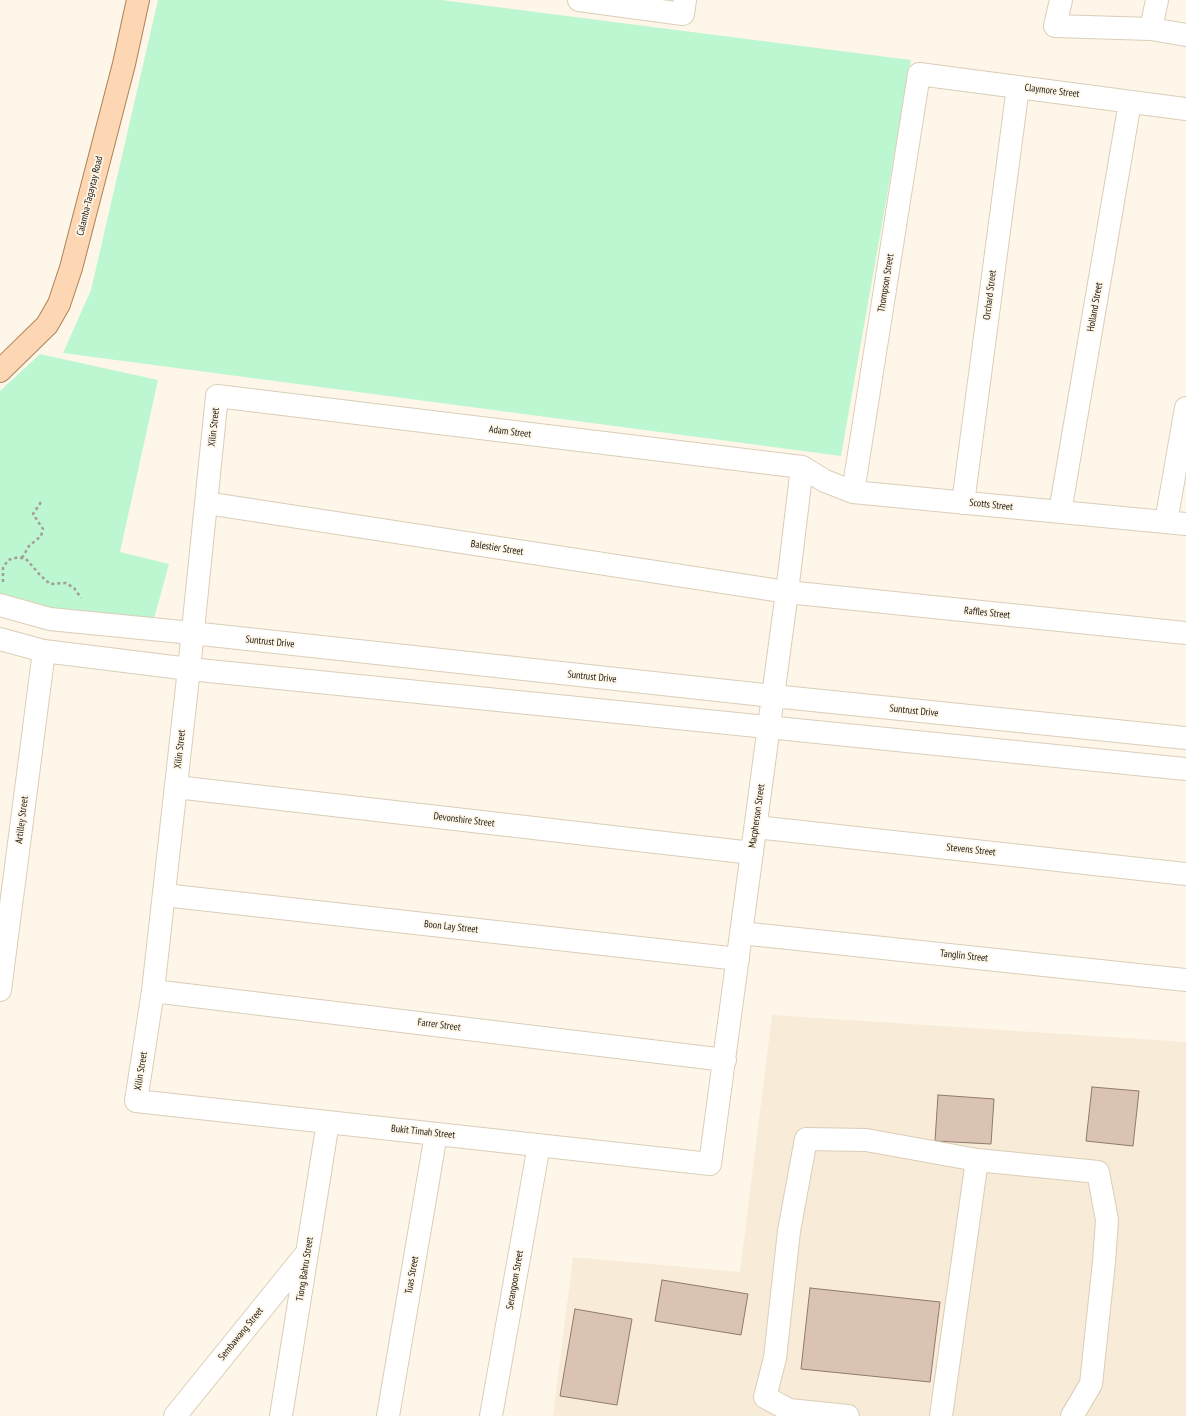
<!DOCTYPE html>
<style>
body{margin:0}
canvas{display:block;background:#fef6e8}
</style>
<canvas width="1186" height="1416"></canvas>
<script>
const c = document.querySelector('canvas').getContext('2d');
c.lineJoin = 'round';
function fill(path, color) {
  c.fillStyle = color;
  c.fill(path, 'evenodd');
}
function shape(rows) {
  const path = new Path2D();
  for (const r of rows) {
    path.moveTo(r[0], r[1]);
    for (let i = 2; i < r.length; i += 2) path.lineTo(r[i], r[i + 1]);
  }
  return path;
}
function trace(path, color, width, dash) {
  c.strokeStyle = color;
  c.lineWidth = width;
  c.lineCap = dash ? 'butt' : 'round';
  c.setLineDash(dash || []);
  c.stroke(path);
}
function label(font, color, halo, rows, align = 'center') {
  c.font = font + ' "PT Sans Narrow",sans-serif';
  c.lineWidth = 3.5;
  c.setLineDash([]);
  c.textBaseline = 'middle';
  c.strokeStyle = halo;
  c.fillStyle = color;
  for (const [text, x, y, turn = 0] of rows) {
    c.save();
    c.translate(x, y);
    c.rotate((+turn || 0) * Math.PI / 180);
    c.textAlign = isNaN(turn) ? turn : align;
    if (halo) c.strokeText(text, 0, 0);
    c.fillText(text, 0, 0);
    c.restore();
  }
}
fill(shape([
 [772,1015,1186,1042,1186,1416,553,1416,573,1257,740,1272]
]), '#f8ebd7');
fill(shape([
 [158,0,442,0,911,60,841,456,63,353,91,290],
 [40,354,158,380,120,552,169,564,152,626,48,611,0,595,0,391]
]), '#bdf7d1');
const building = shape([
 [1092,1087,1139,1091,1133,1146,1086,1141,1092,1087],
 [938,1095,994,1099,991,1144,935,1141,938,1095],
 [662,1280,748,1294,741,1335,655,1321,662,1280],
 [810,1288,940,1302,930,1382,801,1369,810,1288],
 [575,1309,632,1319,617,1405,560,1396,575,1309]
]);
fill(building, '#dbc3b4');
trace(building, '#907a6d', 1);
const minor = shape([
 [579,0,683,14,685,0],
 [1061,0,1055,26,1151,29,1186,35],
 [1151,29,1157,0],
 [802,467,787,592,710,1164,136,1101,153,991,189,669,217,396,802,467,825,481,853,492,1186,524],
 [853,492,919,74,1186,109],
 [206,503,787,592,1186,633],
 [963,503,1018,87],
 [1060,512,1130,102],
 [1166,522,1186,408],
 [0,605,50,619,192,633,773,696,1186,738],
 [0,639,44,651,189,669,1186,769],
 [176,787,752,853],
 [756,827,1186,874],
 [164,895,738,959],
 [741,933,1186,980],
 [0,990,44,651],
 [153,991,725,1060],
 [175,1416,306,1254],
 [281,1416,328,1122],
 [388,1416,436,1134],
 [491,1416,539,1145],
 [848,1416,789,1410,765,1397,775,1358,789,1231,806,1139,866,1140,977,1160,1098,1172,1107,1220,1104,1262,1091,1384,1072,1416],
 [941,1416,977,1160]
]);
const major = shape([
 [0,371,47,325,59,304,71,268,124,64,138,0]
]);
trace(minor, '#dbceb7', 24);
trace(major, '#ac8258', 24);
trace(shape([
 [22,558,29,546,41,536,43,529,33,514,41,502],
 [3,582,3,568,8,560,19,557,27,560,40,575,50,584,66,583,74,588,81,598]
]), '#a49d91', 2.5, [3, 3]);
trace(minor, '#fff', 22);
trace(major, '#fdd7b3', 22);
label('10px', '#1a150d', '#fef6e8', [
 ["Claymore Street",1052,91,7],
 ["Calamba-Tagaytay Road",90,196,-76],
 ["Thompson Street",886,283,-81],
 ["Orchard Street",990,295,-83],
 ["Holland Street",1095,307,-80],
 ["Xilin Street",214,427,-84],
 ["Adam Street",510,432,7],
 ["Scotts Street",991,505,6],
 ["Balestier Street",497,548,9],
 ["Raffles Street",987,613,6],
 ["Suntrust Drive",270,642,6],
 ["Suntrust Drive",592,677,6],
 ["Suntrust Drive",914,711,6],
 ["Xilin Street",180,749,-84],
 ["Macpherson Street",757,816,-82],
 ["Artilley Street",22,820,-83],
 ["Devonshire Street",464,820,7],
 ["Stevens Street",971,850,6],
 ["Boon Lay Street",451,927,6],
 ["Tanglin Street",964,956,6],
 ["Farrer Street",439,1025,7],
 ["Xilin Street",141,1071,-81],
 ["Bukit Timah Street",423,1132,6],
 ["Tiong Bahru Street",305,1269,-81],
 ["Tuas Street",412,1275,-80],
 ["Serangoon Street",515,1280,-80],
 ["Sembawang Street",241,1334,-51]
]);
</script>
